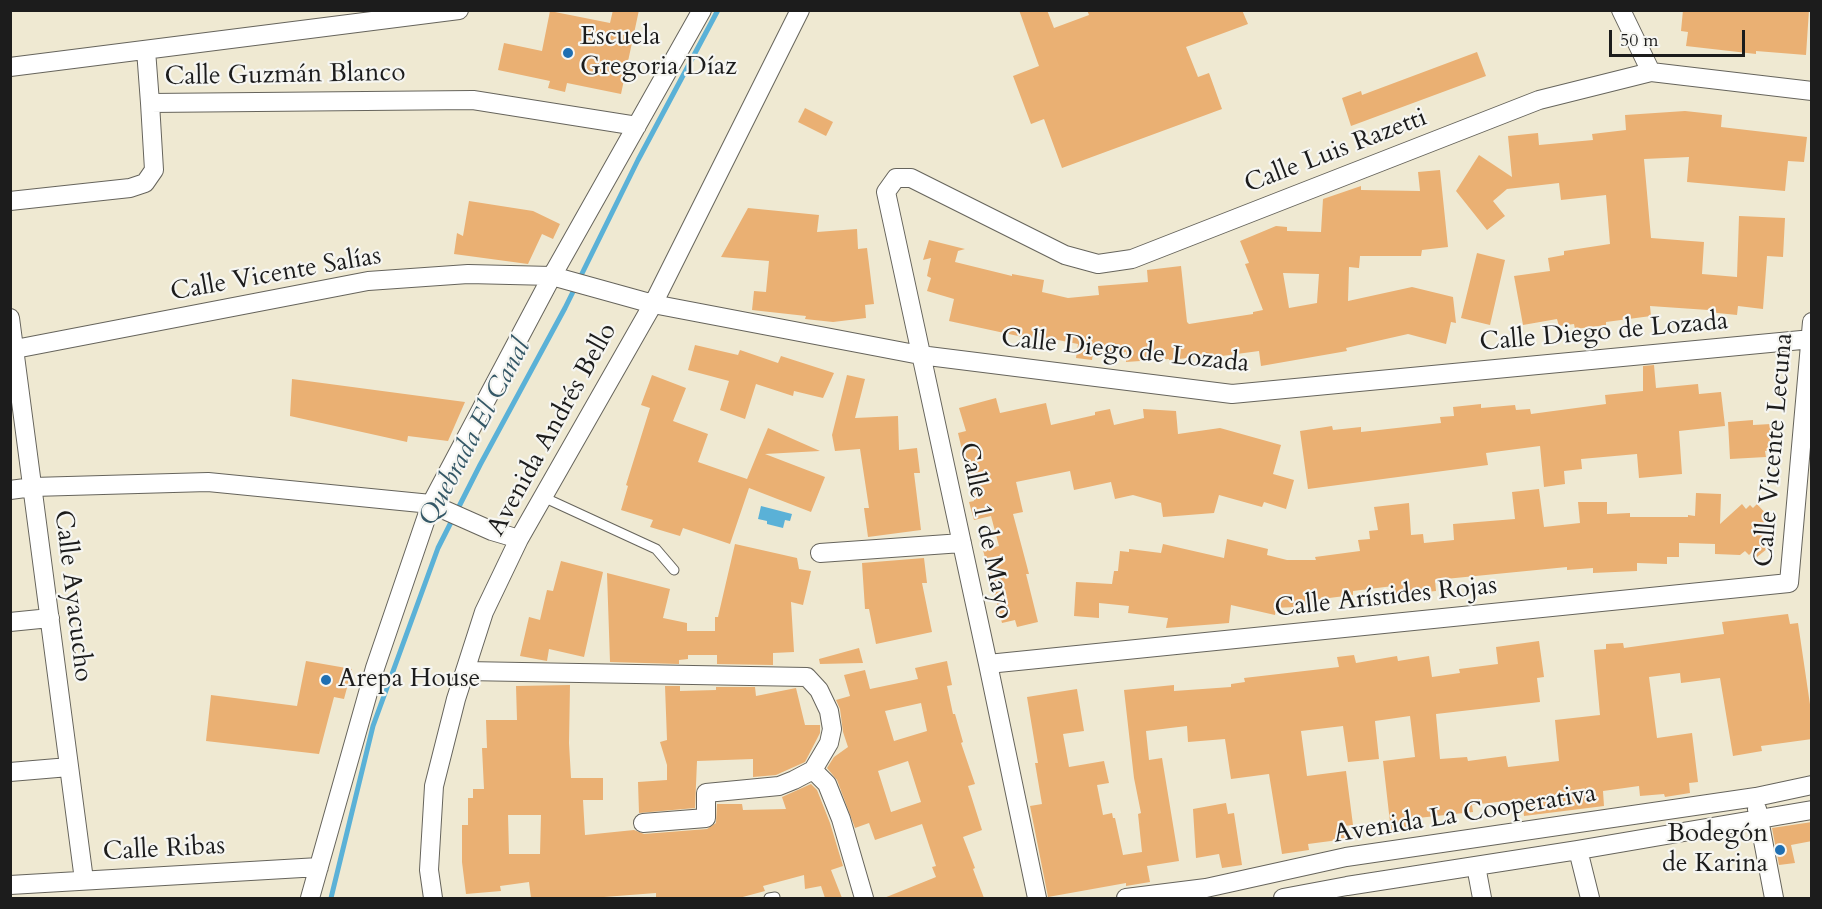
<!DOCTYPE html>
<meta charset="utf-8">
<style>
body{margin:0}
#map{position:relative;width:1822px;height:909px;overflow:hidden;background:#efe9d2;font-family:Cardo,serif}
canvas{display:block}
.frame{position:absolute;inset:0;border:12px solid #1c1c1c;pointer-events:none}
.scale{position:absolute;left:1609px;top:30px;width:136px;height:27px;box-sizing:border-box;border:3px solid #1c1c1c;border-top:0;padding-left:8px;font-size:18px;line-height:21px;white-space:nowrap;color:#1c1c1c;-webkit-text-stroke:4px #f6f6f2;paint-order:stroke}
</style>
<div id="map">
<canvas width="1822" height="909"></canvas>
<div class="frame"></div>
<div class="scale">50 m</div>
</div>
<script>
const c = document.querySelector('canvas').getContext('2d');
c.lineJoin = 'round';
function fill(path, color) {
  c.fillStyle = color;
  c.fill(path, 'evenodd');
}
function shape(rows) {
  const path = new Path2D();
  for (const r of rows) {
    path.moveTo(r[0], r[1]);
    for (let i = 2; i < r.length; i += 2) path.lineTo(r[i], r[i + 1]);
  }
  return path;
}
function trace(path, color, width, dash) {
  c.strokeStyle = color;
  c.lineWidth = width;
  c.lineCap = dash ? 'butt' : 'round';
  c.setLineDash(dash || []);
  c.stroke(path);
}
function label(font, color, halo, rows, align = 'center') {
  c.font = font + ' Cardo,serif';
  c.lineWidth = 4.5;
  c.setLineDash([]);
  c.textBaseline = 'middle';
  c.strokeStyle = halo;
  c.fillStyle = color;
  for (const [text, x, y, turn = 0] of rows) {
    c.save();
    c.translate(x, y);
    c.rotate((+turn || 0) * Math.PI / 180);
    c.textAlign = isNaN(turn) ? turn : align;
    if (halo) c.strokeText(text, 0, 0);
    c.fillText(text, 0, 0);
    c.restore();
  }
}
fill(shape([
 [761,506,792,514,790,521,785,520,783,528,767,524,767,521,758,519]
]), '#5ab1d7');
trace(shape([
 [331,898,373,726,438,548,480,465,565,308,638,160,718,10]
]), '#5ab1d7', 5);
fill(shape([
 [613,10,639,10,621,94,567,83,565,92,548,88,550,81,498,70,504,43,542,51,550,11,610,23],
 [1019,10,1047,10,1054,28,1089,15,1087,10,1242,10,1248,24,1186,47,1198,77,1209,73,1222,109,1062,168,1044,119,1031,124,1013,76,1039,66],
 [1683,10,1809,10,1806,55,1756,51,1756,54,1686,46,1688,32,1681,31],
 [1477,52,1486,76,1351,126,1342,98,1361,91,1362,95],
 [805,108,833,122,826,136,798,122],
 [1685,111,1722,115,1721,127,1807,137,1804,162,1788,161,1785,191,1687,182,1689,157,1644,159,1651,238,1704,242,1702,274,1737,277,1739,216,1785,218,1783,257,1767,256,1763,309,1738,306,1737,315,1708,312,1708,310,1650,306,1651,316,1606,322,1606,325,1575,329,1574,324,1559,326,1557,319,1523,325,1514,276,1550,271,1548,258,1564,255,1564,251,1610,244,1606,195,1561,200,1559,183,1507,189,1493,201,1505,216,1487,230,1456,191,1479,155,1512,177,1508,136,1538,133,1539,145,1593,140,1592,134,1626,130,1625,115],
 [1440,170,1448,247,1422,250,1421,256,1360,256,1359,268,1349,267,1348,301,1412,287,1453,297,1456,323,1451,322,1446,344,1408,334,1346,348,1347,351,1261,366,1259,351,1207,358,1207,356,1169,360,1169,359,1126,362,1126,352,1093,354,1092,360,1076,358,1078,344,1033,335,1032,339,949,321,954,299,927,291,931,278,927,276,931,258,923,260,929,240,965,249,958,251,955,262,1012,276,1012,274,1044,280,1042,292,1068,298,1099,295,1098,286,1148,282,1147,270,1181,266,1187,322,1189,324,1253,314,1253,312,1263,310,1245,264,1249,263,1240,241,1276,226,1287,227,1287,231,1321,232,1323,199,1361,186,1361,190,1420,191,1418,172],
 [1283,273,1319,274,1317,303,1289,308],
 [469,201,533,211,560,224,553,239,542,234,528,264,454,254,457,233,463,236],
 [748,208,819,215,817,232,857,229,858,249,867,248,874,304,865,305,866,318,833,322,805,319,806,316,752,310,754,291,766,292,769,261,721,257],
 [1477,253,1505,260,1490,325,1461,318],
 [695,345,738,355,740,350,778,363,781,356,834,373,823,398,794,391,793,396,756,384,745,419,720,410,729,381,688,370],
 [1654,365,1656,388,1698,384,1699,394,1721,392,1725,426,1679,431,1682,474,1639,478,1637,454,1581,459,1582,469,1564,471,1565,484,1544,487,1540,446,1486,453,1488,465,1308,489,1300,431,1332,426,1333,430,1361,427,1361,432,1441,423,1440,417,1454,416,1453,407,1481,404,1481,408,1515,405,1516,410,1530,409,1531,414,1606,404,1605,395,1643,391,1643,366],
 [652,375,686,388,673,421,708,434,698,462,747,479,768,428,820,451,765,454,825,477,811,512,749,488,730,544,683,528,680,536,650,527,653,520,621,510,628,486,626,485,650,408,641,405],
 [847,375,865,379,855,418,898,416,899,450,917,448,920,473,914,473,921,530,868,537,864,508,869,508,860,449,835,451,832,435],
 [292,379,465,402,448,441,408,436,407,442,290,416],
 [996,398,1000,413,1046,403,1051,425,1095,415,1095,412,1110,409,1114,425,1144,418,1143,409,1176,411,1178,434,1220,428,1281,445,1273,474,1294,480,1286,509,1264,502,1262,507,1219,495,1214,513,1163,517,1161,503,1133,495,1115,499,1111,482,1074,490,1070,471,1016,482,1023,512,1013,514,1029,574,1026,574,1038,622,1017,627,1015,620,1002,623,983,550,999,546,991,516,974,520,969,502,974,501,958,433,966,431,959,408],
 [1753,420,1753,425,1771,424,1772,450,1765,451,1766,457,1730,459,1728,422],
 [1539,489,1544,527,1580,523,1578,502,1607,502,1607,514,1630,513,1630,517,1688,517,1688,515,1695,516,1696,493,1721,494,1720,524,1742,504,1746,509,1750,505,1753,508,1757,504,1768,516,1763,525,1762,541,1768,548,1757,557,1752,552,1749,555,1745,551,1740,555,1715,554,1715,544,1679,543,1679,557,1667,557,1667,564,1637,563,1637,571,1593,573,1593,568,1567,570,1567,567,1435,580,1436,591,1394,595,1393,586,1353,591,1353,595,1313,600,1313,606,1276,608,1275,615,1231,605,1229,623,1217,624,1166,628,1168,618,1128,613,1129,606,1099,603,1099,618,1074,616,1076,582,1112,584,1114,571,1118,571,1120,551,1129,552,1129,549,1161,553,1163,544,1224,558,1227,539,1268,549,1267,555,1287,560,1316,560,1315,557,1360,551,1358,540,1370,539,1369,531,1378,530,1374,507,1409,503,1411,535,1423,534,1424,543,1454,540,1453,524,1515,519,1512,492],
 [735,544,797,558,799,569,811,571,803,605,791,602,794,652,773,653,773,665,717,664,717,655,688,655,688,659,679,660,679,664,610,662,607,573,670,589,663,618,687,623,687,631,715,631,715,617,718,617],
 [924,558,927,583,922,583,932,632,876,644,869,609,865,609,862,563],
 [561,561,603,572,584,657,549,649,547,661,520,656,529,617,540,620,547,590,553,591],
 [1788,614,1790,624,1798,623,1812,718,1812,739,1761,746,1762,751,1733,756,1720,678,1681,683,1680,673,1649,677,1657,738,1692,733,1698,782,1689,783,1690,793,1665,797,1664,794,1640,796,1639,786,1603,791,1604,806,1524,816,1522,799,1472,805,1473,812,1418,818,1419,828,1391,831,1383,761,1415,757,1410,716,1375,721,1379,759,1348,762,1343,726,1301,731,1307,776,1346,771,1353,825,1344,826,1346,839,1308,844,1309,850,1282,854,1269,774,1231,779,1225,739,1188,742,1187,726,1146,731,1149,760,1162,758,1179,861,1147,866,1150,882,1126,886,1126,883,1048,897,1030,806,1042,804,1035,763,1038,763,1027,697,1077,689,1084,731,1063,734,1069,767,1104,761,1109,783,1097,785,1103,815,1112,813,1113,818,1115,818,1123,855,1142,852,1138,814,1141,813,1134,778,1124,690,1174,685,1174,691,1231,687,1231,684,1245,682,1244,678,1339,667,1337,657,1354,655,1356,663,1397,656,1398,661,1429,656,1432,677,1460,673,1459,669,1498,664,1496,647,1539,641,1544,677,1537,678,1540,702,1436,714,1440,759,1467,757,1468,761,1506,756,1508,767,1559,761,1555,720,1600,715,1594,650,1606,649,1606,644,1623,643,1624,648,1724,634,1722,622],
 [859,648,863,663,820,664,819,659],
 [306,661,352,669,344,699,334,697,319,754,206,741,211,695,297,706],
 [947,661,952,685,947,686,953,714,955,714,963,742,961,743,975,784,968,786,982,830,963,837,975,868,973,869,984,898,884,898,936,877,932,867,936,866,922,824,875,840,869,823,855,828,837,780,827,768,834,757,848,747,843,732,840,709,836,700,850,696,844,675,865,670,870,689,918,679,915,668],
 [921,703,927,731,894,741,885,711],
 [908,761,921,802,891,812,878,771],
 [570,685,569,743,571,778,603,778,603,800,583,800,585,835,634,830,644,834,707,829,716,823,717,804,742,804,743,810,786,809,782,797,811,784,817,790,830,823,843,866,831,870,842,898,825,898,821,886,805,889,804,875,763,886,765,891,739,898,656,898,656,893,591,898,531,898,529,882,500,886,501,891,466,894,462,862,462,825,468,825,468,798,473,798,473,789,484,789,482,748,487,748,486,720,517,720,516,686],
 [508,815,541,815,540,854,509,854],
 [665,686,680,686,680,691,716,690,716,687,755,687,756,696,796,688,805,725,820,725,820,733,805,762,776,775,753,777,753,759,697,761,695,808,639,813,638,782,667,780,667,765,660,742,667,740],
 [1226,803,1228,814,1234,813,1242,865,1222,868,1219,854,1196,858,1193,809],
 [1812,822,1812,841,1791,845,1795,863,1779,865,1772,828]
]), '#eab073');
const service = shape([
 [543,497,656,549,674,570],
 [769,898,775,897]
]);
const minor = shape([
 [1621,10,1651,72],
 [146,50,150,103],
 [10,67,459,10],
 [10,201,130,188,145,183,154,170,150,103,473,100,637,126],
 [10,318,84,880],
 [10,350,368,281,468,274,552,276,653,304,920,355,1232,394,1812,339],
 [10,490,33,487,208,482,431,504,492,531,519,539],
 [820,553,962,543],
 [10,622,50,618],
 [988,664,1789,583,1812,322],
 [465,671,807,677,819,690,829,711,832,729,829,743,813,770,794,780,779,786,706,793,706,818,643,823],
 [813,770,827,784,841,819,864,898],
 [10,772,69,767],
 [1757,809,1774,898],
 [1578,850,1590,898],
 [1476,866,1482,898],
 [10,885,319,867],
 [310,898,375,668,431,504,552,276,702,10],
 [433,898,429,870,434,786,456,699,484,612,519,539,653,304,800,10],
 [1037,898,988,664,886,192,896,178,911,178,1065,255,1098,264,1132,259,1539,100,1651,72,1812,91],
 [1126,898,1206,888,1346,857,1756,797,1812,785],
 [1283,898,1347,886,1578,850,1812,810]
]);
trace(service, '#66645c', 11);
trace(minor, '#66645c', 20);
trace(service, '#fff', 9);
trace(minor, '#fff', 18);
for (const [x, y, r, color] of [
 [568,53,6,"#1f6fb2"],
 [326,680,6,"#1f6fb2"],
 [1780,850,6,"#1f6fb2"]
]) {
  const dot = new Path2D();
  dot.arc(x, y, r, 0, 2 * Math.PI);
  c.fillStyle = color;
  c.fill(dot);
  trace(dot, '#f6f6f2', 2);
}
label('26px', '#1c1c1c', '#f6f6f2', [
 ["Escuela",580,38],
 ["Gregoria Díaz",580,68],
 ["Arepa House",338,680],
 ["Bodegón",1768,835,"right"],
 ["de Karina",1768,865,"right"]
], 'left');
label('26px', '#1c1c1c', '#f6f6f2', [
 ["Calle Guzmán Blanco",285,76,-1],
 ["Calle Luis Razetti",1336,152,-21],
 ["Calle Vicente Salías",276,275,-10],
 ["Calle Diego de Lozada",1604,333,-5],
 ["Calle Diego de Lozada",1125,352,6],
 ["Avenida Andrés Bello",553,430,-61],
 ["Calle Vicente Lecuna",1775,450,-85],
 ["Calle 1 de Mayo",985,531,78],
 ["Calle Ayacucho",72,596,83],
 ["Calle Arístides Rojas",1386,598,-6],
 ["Avenida La Cooperativa",1465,815,-9],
 ["Calle Ribas",164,850,-3]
]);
label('italic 27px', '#355867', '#f6f6f2', [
 ["Quebrada El Canal",476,433,-62]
]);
</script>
